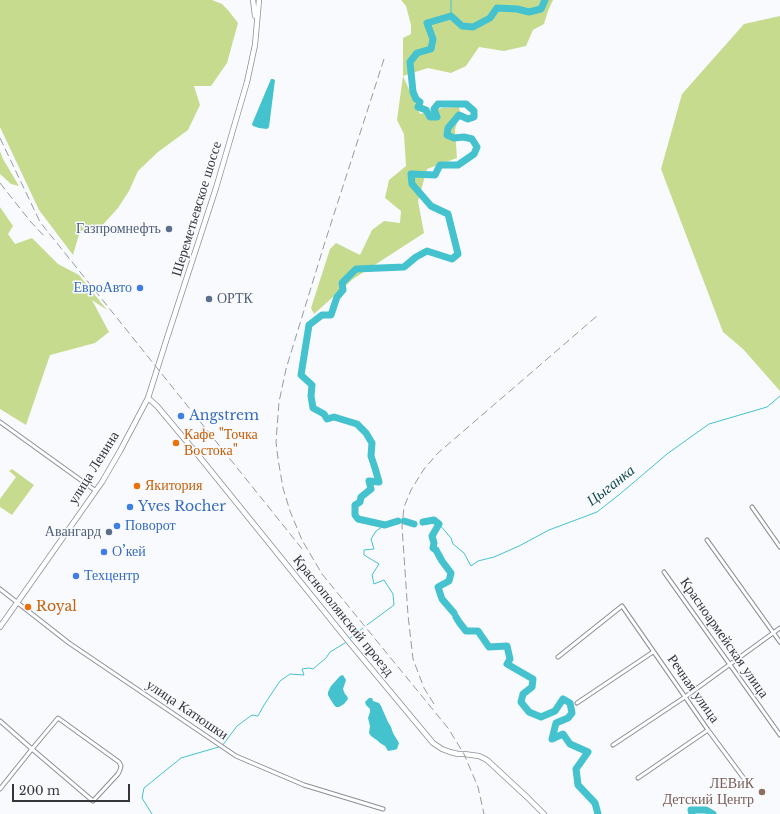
<!DOCTYPE html>
<meta charset="utf-8">
<style>
body{margin:0}
#map{position:relative;width:780px;height:814px;overflow:hidden;background:#f9fafe;font-family:"Libre Baskerville",serif}
canvas{display:block}
.scale{position:absolute;left:12px;top:784px;width:118px;height:18px;box-sizing:border-box;border:2px solid #343538;border-top:0;padding-left:5px;font-size:12px;line-height:14px;white-space:nowrap;color:#343538;-webkit-text-stroke:3px #f9fafe;paint-order:stroke}
</style>
<div id="map">
<canvas width="780" height="814"></canvas>
<div class="scale">200 m</div>
</div>
<script>
const c = document.querySelector('canvas').getContext('2d');
c.lineJoin = 'round';
function fill(path, color) {
  c.fillStyle = color;
  c.fill(path, 'evenodd');
}
function shape(rows) {
  const path = new Path2D();
  for (const r of rows) {
    path.moveTo(r[0], r[1]);
    for (let i = 2; i < r.length; i += 2) path.lineTo(r[i], r[i + 1]);
  }
  return path;
}
function trace(path, color, width, dash) {
  c.strokeStyle = color;
  c.lineWidth = width;
  c.lineCap = dash ? 'butt' : 'round';
  c.setLineDash(dash || []);
  c.stroke(path);
}
function label(font, color, halo, rows, align = 'center') {
  c.font = font + ' "Libre Baskerville",serif';
  c.lineWidth = 3;
  c.setLineDash([]);
  c.textBaseline = 'middle';
  c.strokeStyle = halo;
  c.fillStyle = color;
  for (const [text, x, y, turn = 0] of rows) {
    c.save();
    c.translate(x, y);
    c.rotate((+turn || 0) * Math.PI / 180);
    c.textAlign = isNaN(turn) ? turn : align;
    if (halo) c.strokeText(text, 0, 0);
    c.fillText(text, 0, 0);
    c.restore();
  }
}
fill(shape([
 [0,0,212,0,222,4,228,10,238,23,227,63,211,86,194,86,200,105,188,130,158,152,138,171,129,191,118,208,98,230,80,231,73,255,39,210,0,127],
 [401,0,553,0,548,11,544,24,533,30,526,46,504,51,479,47,466,66,451,73,428,68,403,76,420,114,442,108,459,107,460,112,455,130,457,158,427,169,418,201,424,233,353,279,314,314,311,308,330,249,336,243,360,255,372,230,384,221,400,223,401,211,385,198,389,180,406,166,404,134,397,120,403,76,403,38,411,34,411,25,406,6],
 [780,16,780,391,743,349,723,332,661,169,682,94,744,24],
 [0,151,3,159,19,186,11,184,0,174],
 [0,207,13,226,8,234,15,244,32,238,58,264,79,275,107,310,92,300,109,332,95,343,50,355,26,425,0,409],
 [12,469,34,485,12,515,0,507,0,499,16,477,9,471]
]), '#c7db8e');
fill(shape([
 [271,79,273,79,275,80,269,127,267,129,259,128,253,126,252,124],
 [343,675,346,680,343,689,345,694,347,696,348,699,344,704,339,707,336,707,334,705,329,697,328,695,328,692,331,686,340,676],
 [369,698,372,698,373,701,379,703,381,706,388,722,391,727,393,733,399,743,397,749,394,750,388,751,385,746,380,743,378,741,371,736,369,733,370,726,368,718,370,712,370,709,366,705,365,702]
]), '#44c2ce');
trace(shape([
 [451,0,451,16],
 [439,524,451,538,453,544,464,553,471,566,478,561,494,557,519,546,549,530,597,512,620,494,667,454,709,424,767,407,780,396],
 [367,625,394,605,393,594,384,580,374,584,372,575,379,564,364,555,364,550,374,549,371,539,376,531,385,525],
 [350,638,363,628],
 [152,814,142,798,144,788,181,758,222,746,237,726,252,715,258,716,264,705,280,681,290,674,304,675,302,669,309,668,313,669,326,658,330,652,345,643]
]), '#44c2ce', 1);
trace(shape([
 [398,521,385,525,358,519,355,515,355,505,360,502,361,497,371,489,369,481,379,482,375,468,371,456,372,443,366,433,357,424,334,417,327,419,324,414,313,408,311,396,312,385,301,375,309,325,322,315,331,315,337,297,343,290,342,283,356,269,404,267,416,257,427,251,452,259,458,254,448,214,431,206,412,184,411,174,435,175,440,165,458,165,474,154,477,147,472,139,464,137,454,138,447,135,448,128,459,115,468,119,474,117,474,111,466,104,438,104,434,109,437,117,430,117,426,110,418,107,420,102,416,99,413,92,410,62,417,53,431,49,433,39,427,23,451,16,462,26,473,27,490,18,497,8,517,9,529,12,541,9,545,0],
 [404,521,414,524],
 [423,522,434,520,439,524,432,536,434,543,433,548,436,550,442,561,451,573,449,581,438,587,442,599,454,613],
 [456,617,459,622,466,631,478,631,489,647,507,646,510,659,507,664,533,679,532,687,523,694,521,702,529,712,541,717,555,711,563,699,570,703,572,713,568,718,556,723,552,739,563,734,570,744,588,752,576,769,578,785,595,803,598,814],
 [692,814,691,810,706,810,713,814]
]), '#44c2ce', 7);
const street = shape([
 [0,422,96,491],
 [752,507,780,547],
 [707,540,780,642],
 [664,572,780,735],
 [0,589,69,643,236,756,304,785,383,809],
 [558,657,622,606,708,730,748,784],
 [577,703,653,652],
 [0,721,32,749,93,801,118,774,120,770,121,766,119,762,58,718,32,749,0,789],
 [613,745,685,697,780,628],
 [638,778,708,730]
]);
const secondary = shape([
 [253,0,255,16],
 [148,398,157,406,198,455,349,642,433,743,442,749,450,752,458,754,464,754,479,756,487,760,528,798,544,814],
 [0,627,102,482,120,451,148,398,167,338,216,188,247,82,255,45,259,0]
]);
trace(street, '#8d8f97', 5);
trace(secondary, '#8d8f97', 6);
trace(street, '#fff', 3);
trace(secondary, '#fff', 4.5);
trace(shape([
 [384,59,325,242,286,369,279,402,276,442,278,459,283,488,290,511,302,540,322,574,448,728,464,754,478,787,484,814],
 [0,138,40,222,303,550],
 [0,183,30,221,46,238],
 [434,704,424,688,413,659,408,615,402,526,404,507,411,490,424,469,438,453,597,316]
]), '#98999d', 1, [8, 4]);
for (const [x, y, r, color] of [
 [169,229,4,"#5c6f8a"],
 [140,288,4,"#3f7fe0"],
 [209,299,4,"#5c6f8a"],
 [181,416,4,"#3f7fe0"],
 [176,443,4,"#e8710a"],
 [137,486,4,"#e8710a"],
 [130,507,4,"#3f7fe0"],
 [117,526,4,"#3f7fe0"],
 [109,532,4,"#5c6f8a"],
 [104,552,4,"#3f7fe0"],
 [76,576,4,"#3f7fe0"],
 [28,607,4,"#e8710a"],
 [762,792,4,"#8d6e63"]
]) {
  const dot = new Path2D();
  dot.arc(x, y, r, 0, 2 * Math.PI);
  c.fillStyle = color;
  c.fill(dot);
  trace(dot, '#f9fafe', 1.5);
}
label('14px', '#343538', '#f9fafe', [
 ["Шереметьевское шоссе",197,209,-73],
 ["улица Ленина",94,468,-58],
 ["Краснополянский проезд",343,616,51],
 ["Красноармейская улица",724,638,55],
 ["Речная улица",693,689,55],
 ["улица Катюшки",187,710,34]
]);
label('14px', '#4e5e75', '#f9fafe', [
 ["Газпромнефть",161,229],
 ["ОРТК",217,299,"left"],
 ["Авангард",101,532]
], 'right');
label('14px', '#366cbe', '#f9fafe', [
 ["ЕвроАвто",132,288,"right"],
 ["Angstrem",189,416],
 ["Yves Rocher",138,507],
 ["Поворот",125,526],
 ["О’кей",112,552],
 ["Техцентр",84,576]
], 'left');
label('14px', '#c56008', '#f9fafe', [
 ["Кафе \"Точка",184,435],
 ["Востока\"",184,451],
 ["Якитория",145,486],
 ["Royal",36,607]
], 'left');
label('14px', '#785e54', '#f9fafe', [
 ["ЛЕВиК",754,784],
 ["Детский Центр",754,800]
], 'right');
label('italic 15px', '#164c51', '#f9fafe', [
 ["Цыганка",611,486,-38]
]);
</script>
